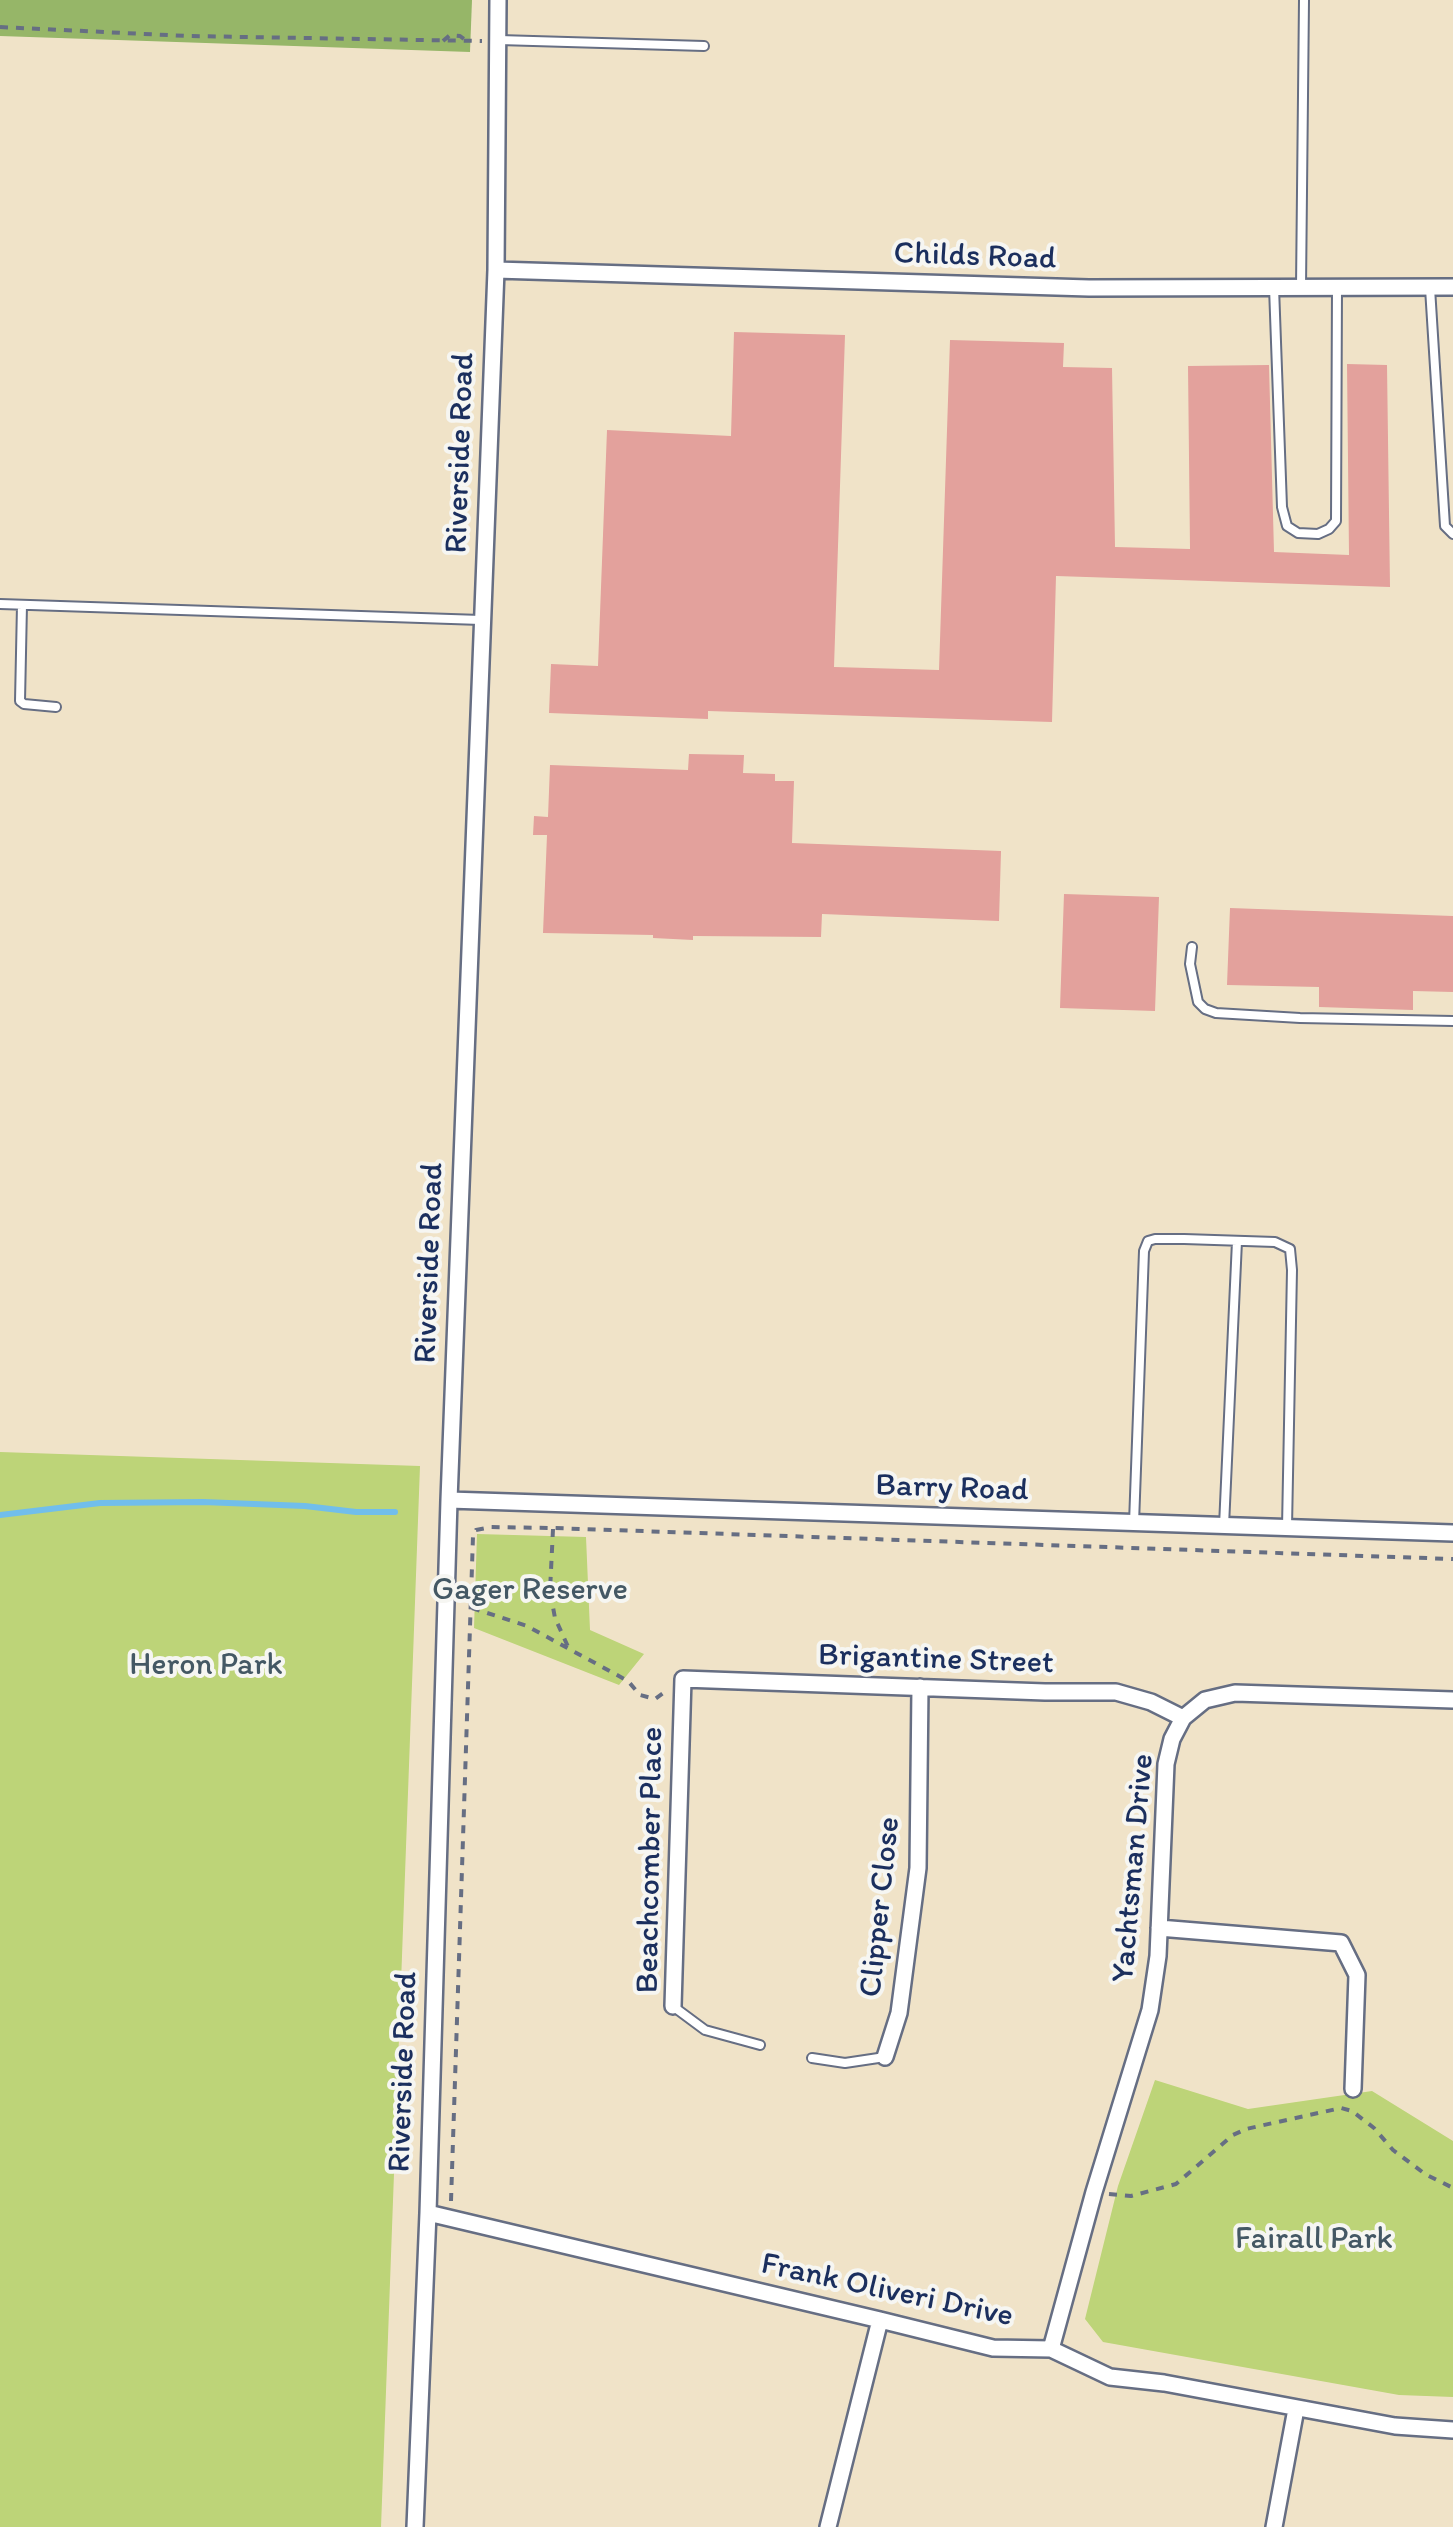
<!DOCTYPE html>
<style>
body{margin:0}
canvas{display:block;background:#f0e3c8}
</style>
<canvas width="1453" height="2527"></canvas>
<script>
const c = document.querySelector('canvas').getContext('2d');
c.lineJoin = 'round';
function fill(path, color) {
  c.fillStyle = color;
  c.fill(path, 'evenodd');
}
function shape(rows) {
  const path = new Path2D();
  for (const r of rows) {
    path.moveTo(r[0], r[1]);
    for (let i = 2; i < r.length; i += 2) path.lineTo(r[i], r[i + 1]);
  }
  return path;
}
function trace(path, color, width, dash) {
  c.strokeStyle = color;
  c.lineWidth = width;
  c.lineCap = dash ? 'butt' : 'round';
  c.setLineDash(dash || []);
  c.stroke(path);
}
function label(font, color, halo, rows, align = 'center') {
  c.font = font + ' Itim,sans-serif';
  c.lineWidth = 8;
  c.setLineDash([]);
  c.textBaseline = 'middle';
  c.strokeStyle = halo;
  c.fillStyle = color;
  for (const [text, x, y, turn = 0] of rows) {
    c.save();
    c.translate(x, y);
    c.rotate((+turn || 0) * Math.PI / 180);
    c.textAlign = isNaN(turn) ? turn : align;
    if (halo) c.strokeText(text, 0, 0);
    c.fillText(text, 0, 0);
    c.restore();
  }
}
fill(shape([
 [0,1452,420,1466,381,2527,0,2527],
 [477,1534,586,1537,590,1630,644,1654,619,1685,474,1628],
 [1155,2080,1248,2109,1372,2091,1453,2141,1453,2397,1399,2395,1103,2342,1085,2319,1118,2186]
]), '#bdd478');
fill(shape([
 [0,0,472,0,470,52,0,36]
]), '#96b668');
trace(shape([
 [0,1515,100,1503,203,1502,305,1506,356,1512,395,1512]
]), '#71beeb', 6);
fill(shape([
 [734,332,845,335,834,667,939,670,950,340,1064,343,1063,367,1112,368,1115,547,1190,549,1188,366,1269,365,1274,552,1349,555,1347,364,1387,365,1390,587,1056,576,1052,722,708,711,708,719,549,713,551,664,598,666,607,430,731,436],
 [689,754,744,755,743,773,775,774,775,781,794,781,792,843,1001,851,999,921,822,914,821,937,693,936,693,940,653,938,653,935,543,933,547,835,533,835,534,816,548,817,550,765,688,770],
 [1064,894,1159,897,1155,1011,1060,1008],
 [1230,908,1453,916,1453,992,1413,991,1413,1010,1319,1007,1319,987,1227,985]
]), '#e3a19c');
const service = shape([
 [499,40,704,46],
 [1274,287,1282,507,1287,526,1298,533,1318,534,1329,529,1336,521,1337,287],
 [1301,287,1304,0],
 [1430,288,1445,526,1453,534],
 [0,604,481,620],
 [22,605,20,701,24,704,56,707],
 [1192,947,1190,964,1198,1002,1205,1009,1216,1013,1300,1018,1453,1021],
 [1134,1523,1144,1251,1148,1241,1155,1239,1184,1239,1275,1242,1290,1249,1292,1270,1287,1527],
 [1224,1526,1237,1241],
 [674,2007,705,2030,760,2045],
 [812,2058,845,2063,885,2057]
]);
const minor = shape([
 [496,270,1089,288,1453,287],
 [449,1500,1453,1533],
 [1159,1928,1341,1943,1357,1975,1353,2089],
 [673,2006,683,1679,1045,1692,1116,1692,1151,1702,1183,1718],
 [885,2057,899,2013,918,1868,920,1687],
 [428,2213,880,2320,993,2348,1051,2349,1110,2377,1164,2383,1395,2426,1453,2430],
 [1051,2349,1094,2192,1150,2010,1158,1956,1166,1764,1172,1739,1183,1718,1205,1700,1235,1693,1453,1700],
 [415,2527,428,2213,449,1500,496,270,498,0],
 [828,2527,880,2320],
 [1274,2527,1296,2409]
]);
trace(service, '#666e83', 12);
trace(minor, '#666e83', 20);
trace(shape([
 [0,27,187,36,482,41],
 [443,41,450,35,460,36,464,39],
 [553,1529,550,1591,555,1618,570,1651],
 [472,1608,527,1626,628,1681,640,1695,655,1699,666,1691],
 [1109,2194,1131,2196,1176,2184,1233,2135,1246,2129,1341,2108,1352,2111,1374,2128,1393,2150,1425,2174,1453,2188],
 [451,2201,473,1536,476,1530,491,1527,553,1528,1453,1559]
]), '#666e83', 4, [8, 8]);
trace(service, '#fff', 8);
trace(minor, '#fff', 15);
label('32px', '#1b2f5e', '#f6f6f2', [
 ["Childs Road",975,257,2],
 ["Riverside Road",461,453,-88],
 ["Riverside Road",430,1263,-88],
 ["Barry Road",952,1489,2],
 ["Brigantine Street",936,1660,2],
 ["Beachcomber Place",651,1860,-89],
 ["Yachtsman Drive",1134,1868,-85],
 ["Clipper Close",881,1907,-84],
 ["Riverside Road",404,2072,-88],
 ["Frank Oliveri Drive",887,2291,12]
]);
label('32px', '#445864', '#f6f6f2', [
 ["Gager Reserve",530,1591],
 ["Heron Park",206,1666],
 ["Fairall Park",1314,2240]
]);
</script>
